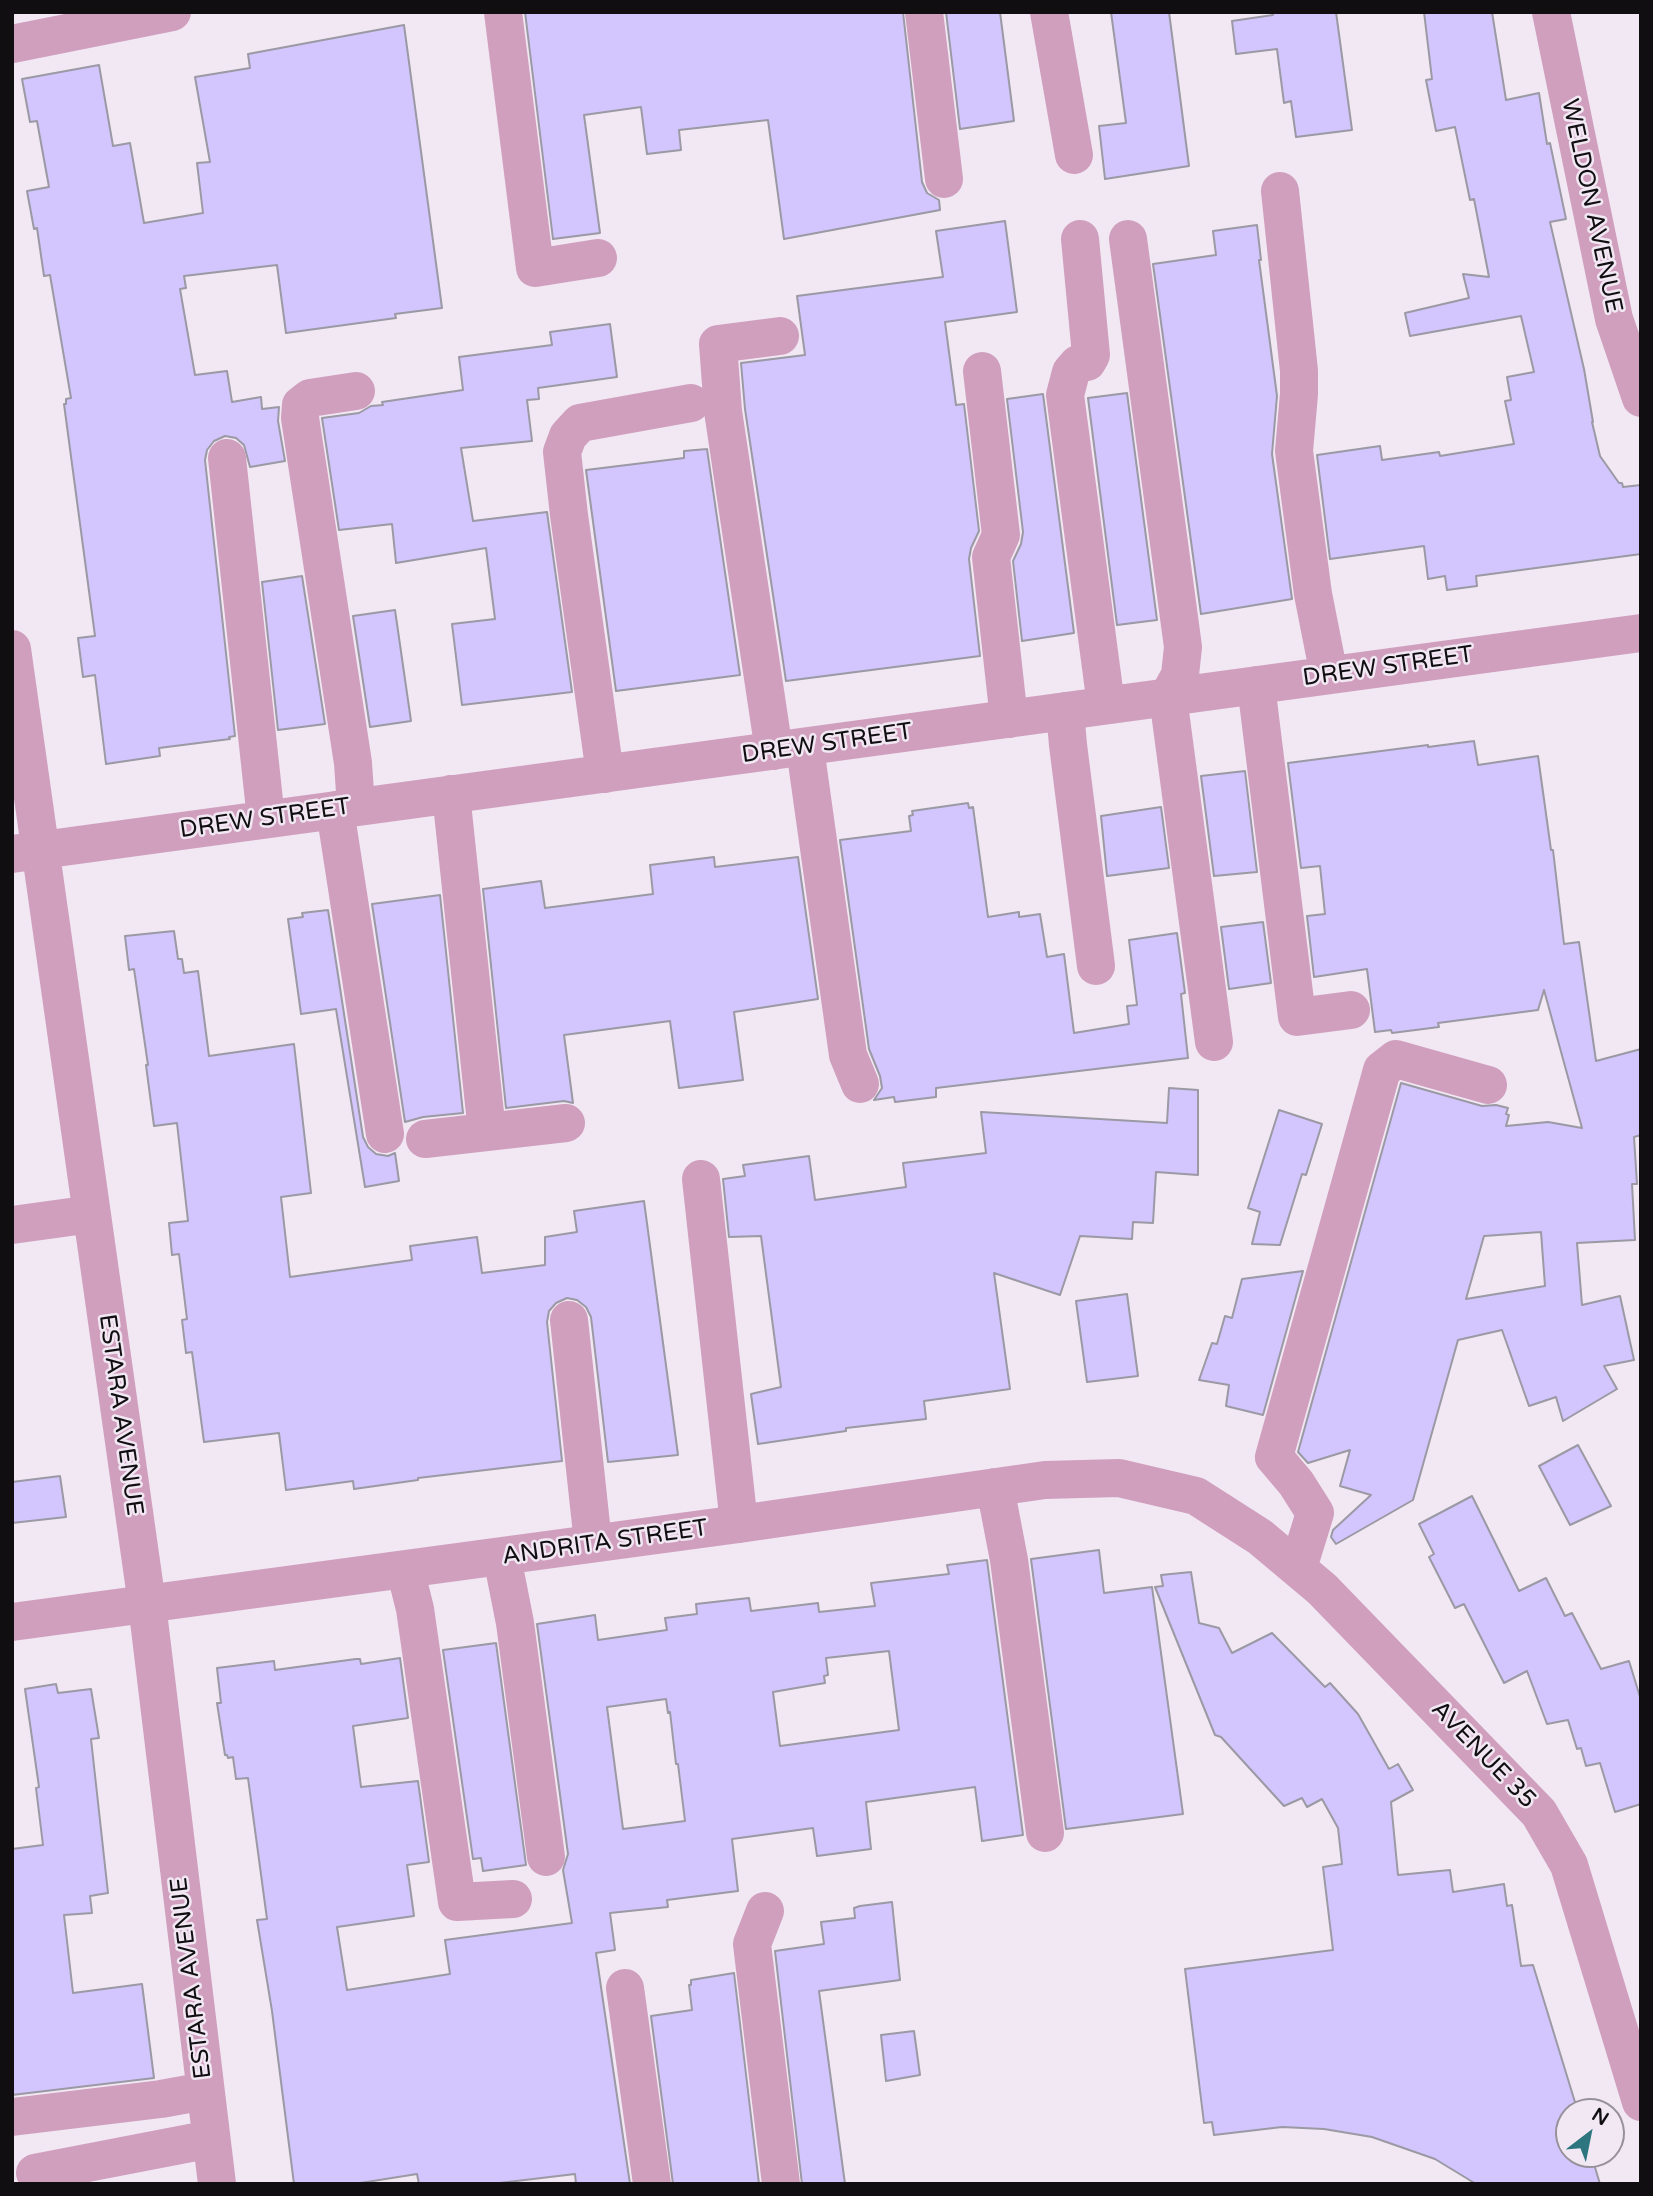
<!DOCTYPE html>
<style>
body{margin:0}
#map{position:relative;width:1653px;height:2196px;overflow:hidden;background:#f1e8f3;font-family:"Varela Round",sans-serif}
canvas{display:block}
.frame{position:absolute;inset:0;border:14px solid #110e12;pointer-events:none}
.north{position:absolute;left:1555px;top:2098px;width:70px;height:70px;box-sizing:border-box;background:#f1e8f3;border:2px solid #979199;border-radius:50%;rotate:32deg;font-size:19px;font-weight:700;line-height:28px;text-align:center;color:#110e12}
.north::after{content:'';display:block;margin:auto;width:24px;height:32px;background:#2e767f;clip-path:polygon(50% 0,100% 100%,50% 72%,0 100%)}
</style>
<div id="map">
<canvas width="1653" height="2196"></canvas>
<div class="frame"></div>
<div class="north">N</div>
</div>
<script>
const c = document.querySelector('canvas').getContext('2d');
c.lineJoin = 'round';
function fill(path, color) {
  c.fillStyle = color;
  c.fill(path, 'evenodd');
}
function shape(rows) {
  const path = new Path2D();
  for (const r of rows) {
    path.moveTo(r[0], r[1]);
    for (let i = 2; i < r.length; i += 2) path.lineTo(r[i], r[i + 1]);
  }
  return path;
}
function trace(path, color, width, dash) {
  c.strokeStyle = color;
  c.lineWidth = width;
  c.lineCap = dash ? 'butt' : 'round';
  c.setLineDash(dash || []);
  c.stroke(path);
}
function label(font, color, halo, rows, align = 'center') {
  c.font = font + ' "Varela Round",sans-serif';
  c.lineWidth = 5;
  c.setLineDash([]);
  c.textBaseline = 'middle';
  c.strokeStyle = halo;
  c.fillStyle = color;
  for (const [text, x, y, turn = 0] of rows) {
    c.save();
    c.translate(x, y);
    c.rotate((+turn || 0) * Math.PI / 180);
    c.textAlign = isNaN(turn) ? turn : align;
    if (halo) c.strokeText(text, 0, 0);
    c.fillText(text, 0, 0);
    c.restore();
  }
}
const building = shape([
 [525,12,903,12,922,182,927,193,939,200,940,210,784,239,768,120,679,130,681,150,647,154,641,107,584,115,600,233,553,239,525,12],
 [946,12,1000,12,1014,121,960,129,946,12],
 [1111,12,1169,12,1189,166,1105,179,1099,126,1126,123,1111,12],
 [1272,12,1336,12,1352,130,1296,137,1291,101,1284,103,1277,49,1236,54,1232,21,1273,15,1272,12],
 [1424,12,1492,12,1506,100,1539,93,1547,144,1550,143,1566,219,1550,222,1584,369,1593,422,1592,422,1600,456,1619,483,1622,483,1623,487,1641,485,1641,554,1476,576,1477,586,1447,590,1445,576,1428,579,1424,546,1330,559,1317,455,1380,446,1382,460,1439,452,1440,456,1514,444,1505,401,1511,400,1507,377,1534,372,1521,316,1410,336,1405,313,1469,298,1463,274,1489,277,1474,199,1470,200,1455,127,1436,131,1426,80,1432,79,1424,12],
 [404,25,442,308,395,314,396,318,286,333,277,265,184,276,186,288,180,289,195,375,227,371,232,402,261,397,262,409,279,407,278,421,285,461,250,467,244,445,236,438,225,436,214,441,207,450,205,460,235,736,229,737,230,739,159,748,160,756,106,764,95,675,83,677,78,638,95,636,64,404,66,404,66,399,71,398,50,275,44,276,37,228,34,229,27,191,49,187,37,121,30,122,22,79,99,65,113,146,130,143,144,223,203,213,197,163,210,162,195,77,250,68,248,54,404,25],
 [1005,221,1017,312,945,322,956,405,964,404,979,531,971,548,969,559,980,656,786,681,745,409,741,363,805,355,797,296,943,277,936,231,1005,221],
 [1257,225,1261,260,1259,260,1277,396,1272,454,1292,599,1201,614,1153,264,1216,255,1213,231,1257,225],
 [610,324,617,377,538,388,539,399,527,400,532,441,461,448,473,521,547,512,572,692,462,705,452,624,495,619,486,548,396,563,392,524,339,530,322,418,359,413,371,406,383,405,382,402,463,390,459,357,552,345,550,332,610,324],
 [1127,393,1157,620,1117,625,1088,398,1127,393],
 [1043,394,1074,633,1022,641,1013,561,1021,544,1023,532,1007,399,1043,394],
 [707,449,740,675,616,691,586,470,684,458,684,451,707,449],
 [302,576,325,724,278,730,262,582,302,576],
 [395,610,411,721,370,727,353,616,395,610],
 [1474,741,1478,765,1538,756,1551,850,1553,850,1564,944,1579,942,1596,1061,1641,1049,1641,1135,1634,1137,1637,1184,1632,1184,1635,1240,1577,1243,1582,1305,1620,1296,1634,1360,1604,1366,1617,1389,1563,1421,1556,1397,1529,1406,1502,1330,1458,1340,1413,1500,1336,1544,1331,1537,1333,1530,1371,1495,1340,1486,1350,1450,1308,1463,1298,1452,1401,1083,1482,1106,1496,1105,1508,1108,1506,1114,1509,1115,1506,1126,1548,1122,1582,1128,1544,990,1538,1010,1438,1023,1439,1027,1392,1033,1391,1030,1375,1032,1367,969,1314,977,1307,916,1325,914,1320,866,1301,868,1288,763,1428,745,1428,747,1474,741],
 [1541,1232,1545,1286,1466,1299,1484,1236,1541,1232],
 [1245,771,1257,872,1214,876,1201,776,1245,771],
 [968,803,969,808,973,807,988,917,1019,912,1019,917,1040,914,1047,957,1064,954,1074,1033,1129,1024,1127,1006,1137,1005,1129,940,1177,933,1185,993,1181,994,1188,1058,936,1088,936,1097,895,1102,894,1097,874,1100,882,1088,880,1076,869,1049,840,840,911,831,909,816,913,815,912,811,968,803],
 [1161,807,1169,868,1107,876,1101,816,1161,807],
 [714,857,715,867,798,857,818,999,734,1012,743,1080,679,1088,670,1021,564,1035,573,1103,564,1101,506,1108,483,889,541,881,545,908,653,894,650,865,714,857],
 [440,895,463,1113,423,1117,405,1122,372,904,440,895],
 [328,910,363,1137,368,1147,376,1154,388,1156,395,1153,399,1181,365,1187,336,1009,301,1014,288,919,303,917,302,913,328,910],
 [1263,922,1271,983,1229,989,1221,927,1263,922],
 [174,931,178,959,182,959,184,973,198,971,209,1056,294,1044,311,1193,281,1197,290,1277,412,1260,410,1246,477,1237,482,1273,545,1265,545,1237,577,1232,574,1211,644,1201,678,1455,608,1462,591,1317,586,1307,577,1300,567,1298,556,1303,549,1311,547,1322,562,1461,418,1478,418,1480,354,1489,353,1481,286,1490,279,1433,204,1442,192,1352,186,1353,182,1320,187,1319,179,1254,172,1255,169,1223,188,1221,177,1123,154,1126,146,1065,148,1065,134,969,129,970,125,936,174,931],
 [1169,1088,1198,1090,1198,1175,1156,1172,1153,1223,1133,1222,1132,1239,1080,1236,1060,1295,994,1273,1010,1389,924,1401,926,1419,846,1428,846,1431,758,1444,751,1394,781,1387,761,1236,729,1237,723,1179,745,1176,743,1165,809,1156,815,1200,906,1187,903,1163,986,1153,981,1112,1167,1123,1169,1088],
 [1279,1110,1322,1124,1306,1175,1302,1174,1280,1245,1252,1244,1260,1212,1248,1208,1279,1110],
 [1303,1271,1263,1415,1226,1406,1229,1385,1199,1380,1212,1343,1217,1344,1225,1316,1232,1318,1242,1279,1303,1271],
 [1127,1294,1138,1376,1087,1382,1076,1301,1127,1294],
 [1578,1445,1611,1506,1570,1525,1539,1466,1578,1445],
 [60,1476,66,1517,12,1523,12,1482,60,1476],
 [1472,1496,1519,1591,1546,1578,1565,1616,1572,1613,1601,1669,1629,1661,1641,1700,1641,1804,1615,1812,1600,1763,1586,1766,1581,1748,1577,1749,1568,1720,1547,1724,1527,1671,1504,1683,1464,1604,1455,1608,1429,1557,1434,1554,1419,1524,1472,1496],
 [1099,1550,1104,1593,1152,1587,1183,1814,1066,1829,1031,1559,1099,1550],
 [987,1560,1023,1835,982,1841,975,1787,866,1802,871,1849,817,1856,813,1828,732,1839,738,1891,667,1900,668,1907,610,1913,615,1950,596,1953,630,2184,576,2184,575,2174,491,2184,419,2184,417,2174,354,2184,294,2184,272,2011,257,1920,267,1919,248,1778,236,1779,233,1757,228,1758,227,1755,225,1755,217,1703,221,1703,217,1668,274,1661,275,1670,356,1659,360,1659,361,1664,400,1658,408,1718,353,1726,361,1787,418,1781,429,1862,407,1865,414,1916,337,1927,347,1990,450,1974,445,1940,572,1923,563,1870,568,1854,537,1624,595,1615,598,1640,667,1630,665,1618,697,1614,696,1604,749,1598,751,1611,818,1603,819,1612,875,1606,871,1583,949,1574,947,1565,987,1560],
 [889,1651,899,1730,780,1746,773,1692,825,1683,824,1676,828,1675,826,1658,889,1651],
 [666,1699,668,1713,670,1712,676,1764,678,1764,685,1821,623,1829,607,1707,666,1699],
 [1191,1572,1199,1623,1219,1628,1232,1653,1272,1633,1325,1687,1330,1683,1358,1714,1389,1769,1398,1764,1413,1790,1391,1802,1398,1875,1450,1870,1453,1892,1504,1884,1507,1906,1512,1905,1521,1966,1533,1965,1578,2112,1569,2112,1569,2154,1591,2154,1600,2184,1476,2184,1435,2159,1372,2137,1324,2129,1282,2127,1214,2135,1212,2122,1204,2123,1185,1969,1333,1950,1323,1867,1342,1864,1338,1828,1322,1799,1307,1807,1302,1798,1284,1806,1221,1737,1215,1735,1155,1587,1163,1586,1161,1575,1191,1572],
 [496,1643,526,1865,483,1871,481,1858,473,1859,443,1650,496,1643],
 [56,1684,58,1693,91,1689,99,1738,91,1739,108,1893,90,1896,92,1913,64,1915,73,1993,142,1984,154,2078,12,2095,12,1849,43,1845,36,1788,39,1787,25,1689,56,1684],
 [892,1902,900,1980,819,1991,845,2184,802,2184,775,1951,824,1944,821,1922,855,1918,854,1908,860,1906,892,1902],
 [734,1973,759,2184,673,2184,651,2016,692,2010,689,1985,691,1985,691,1980,734,1973],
 [914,2031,920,2075,886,2081,881,2035,914,2031]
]);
fill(building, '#d3c6fe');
trace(building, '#9b99a4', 2);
trace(shape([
 [503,12,535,268,598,258],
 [924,12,944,179],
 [1049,12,1074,155],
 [1551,12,1614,319,1641,398],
 [12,44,172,12],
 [1280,191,1299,371,1299,394,1294,451,1313,594,1329,675],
 [1080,239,1091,355,1087,362,1078,364,1071,372,1065,395,1106,705],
 [1128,239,1183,647,1180,675,1168,697,1214,1042],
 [982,371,1001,535,991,557,1009,719],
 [356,391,310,398,301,405,300,418,353,763,356,807],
 [227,458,266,819],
 [12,649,147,1604,217,2184],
 [1256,685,1297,1017,1351,1010],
 [1065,711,1068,745,1096,966],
 [805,748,848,1055,860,1084],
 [774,751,723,411,718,344,780,336],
 [605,774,569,515,562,452,568,436,580,423,691,403],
 [451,794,487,1132],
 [335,810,385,1134],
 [12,854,1641,633],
 [425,1139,566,1123],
 [701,1179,739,1524],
 [12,1225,92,1214],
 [569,1320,593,1543],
 [995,1487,1009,1560,1045,1833],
 [502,1557,515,1623,546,1857],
 [1298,1568,1315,1513,1296,1483,1274,1457,1382,1070,1396,1059,1488,1085],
 [405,1569,415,1609,457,1902,513,1899],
 [12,1622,739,1524,1045,1480,1119,1478,1196,1496,1260,1537,1322,1589,1539,1813,1569,1865,1641,2102],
 [765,1911,752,1944,781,2184],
 [625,1988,652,2184],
 [12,2117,161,2099,205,2091],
 [35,2173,211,2139]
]), '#d09fbe', 38);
label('24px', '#110e12', '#f1e8f3', [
 ["WELDON AVENUE",1591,206,78],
 ["DREW STREET",1388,667,-8],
 ["DREW STREET",827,744,-8],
 ["DREW STREET",265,819,-8],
 ["ESTARA AVENUE",120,1415,82],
 ["ANDRITA STREET",605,1543,-8],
 ["AVENUE 35",1483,1755,46],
 ["ESTARA AVENUE",192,1978,-97]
]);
</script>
